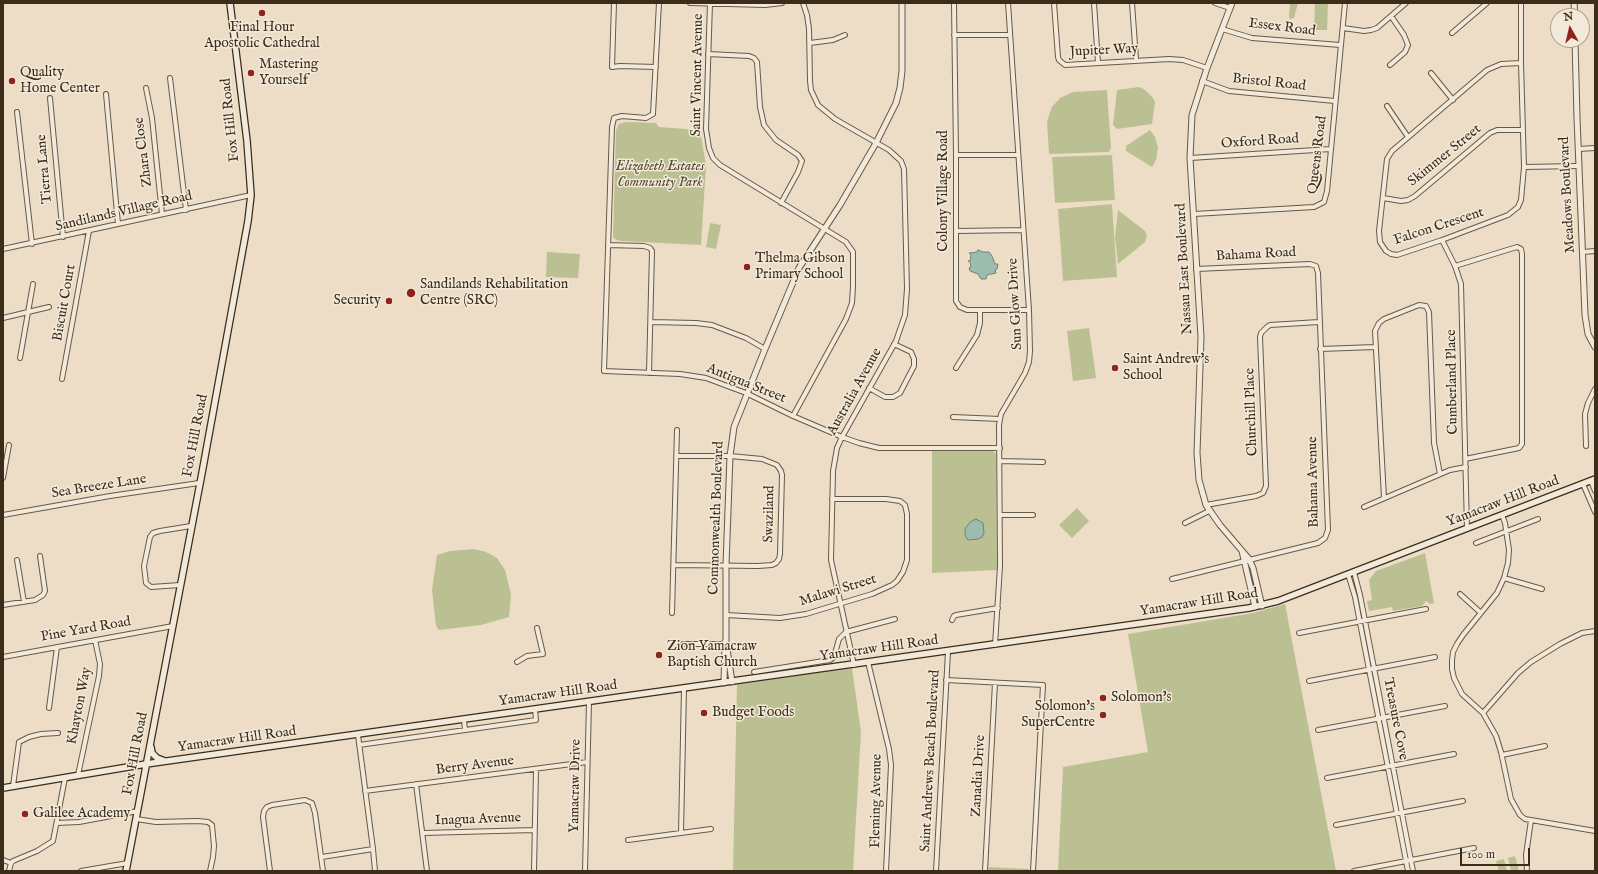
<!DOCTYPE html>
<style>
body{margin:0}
#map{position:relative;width:1598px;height:874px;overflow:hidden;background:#edddc6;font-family:"IM FELL English",serif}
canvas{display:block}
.frame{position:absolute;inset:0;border:4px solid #3c2d1a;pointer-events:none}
.north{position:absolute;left:1550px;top:8px;width:40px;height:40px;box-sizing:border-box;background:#f3e9da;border:1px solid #aa9e8d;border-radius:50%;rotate:352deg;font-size:11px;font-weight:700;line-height:16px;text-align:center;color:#3c2d1a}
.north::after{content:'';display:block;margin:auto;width:14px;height:18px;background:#8f2418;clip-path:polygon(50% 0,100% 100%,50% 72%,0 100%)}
.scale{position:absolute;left:1460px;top:848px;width:70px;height:18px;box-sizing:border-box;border:2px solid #3c2d1a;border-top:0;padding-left:5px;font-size:12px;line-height:14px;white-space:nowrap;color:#3c2d1a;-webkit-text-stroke:3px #f3e9da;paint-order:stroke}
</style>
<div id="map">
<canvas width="1598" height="874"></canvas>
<div class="frame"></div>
<div class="north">N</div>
<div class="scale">100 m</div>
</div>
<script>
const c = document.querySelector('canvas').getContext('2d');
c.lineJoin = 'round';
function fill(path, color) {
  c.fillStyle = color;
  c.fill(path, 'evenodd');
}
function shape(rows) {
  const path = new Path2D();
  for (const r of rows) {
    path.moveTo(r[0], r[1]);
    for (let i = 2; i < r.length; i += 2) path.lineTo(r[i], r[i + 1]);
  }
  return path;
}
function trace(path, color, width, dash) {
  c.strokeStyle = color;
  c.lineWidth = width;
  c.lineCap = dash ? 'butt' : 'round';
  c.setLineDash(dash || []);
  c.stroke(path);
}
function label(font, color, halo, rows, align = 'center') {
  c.font = font + ' "IM FELL English",serif';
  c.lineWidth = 3;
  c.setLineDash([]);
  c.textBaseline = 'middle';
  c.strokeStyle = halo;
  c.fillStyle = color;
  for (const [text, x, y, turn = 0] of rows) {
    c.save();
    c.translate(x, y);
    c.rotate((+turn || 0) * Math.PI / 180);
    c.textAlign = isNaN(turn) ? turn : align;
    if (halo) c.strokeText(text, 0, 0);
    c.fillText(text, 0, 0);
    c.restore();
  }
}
fill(shape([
 [1290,3,1298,3,1294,18,1290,19,1289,17],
 [1315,4,1328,4,1327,30,1314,30],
 [1139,87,1144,89,1153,98,1155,102,1152,124,1117,129,1113,125,1117,90],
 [1107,90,1111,148,1109,152,1049,154,1047,121,1052,107,1060,98,1073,92],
 [626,122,656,123,659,127,700,130,706,165,701,245,621,241,616,240,613,237,616,130,619,124],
 [1150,130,1155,137,1158,148,1156,160,1152,167,1126,151,1126,146],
 [1112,155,1115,200,1055,203,1052,157],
 [1112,204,1117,277,1063,281,1058,209],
 [1118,210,1145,231,1147,236,1145,242,1118,264,1115,237],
 [710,223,721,225,716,249,706,247],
 [547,252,580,254,578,278,546,277],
 [1089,328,1096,378,1073,381,1067,331],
 [992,450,996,454,997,570,932,573,932,451],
 [1077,508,1089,521,1072,538,1059,525],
 [474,549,486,552,497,558,505,570,511,594,509,617,481,625,439,630,436,626,432,590,437,555,450,551],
 [1425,553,1434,603,1430,604,1426,601,1422,606,1393,611,1392,607,1369,611,1367,601,1372,600,1369,580,1376,571],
 [1285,604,1336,871,1058,871,1063,767,1148,752,1128,634,1253,613],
 [852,668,861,732,853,871,733,871,737,684],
 [1515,856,1519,871,1511,871,1508,858],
 [1504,859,1507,871,1499,871,1496,861],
 [989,867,1029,869,1028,871,988,871]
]), '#bbc093');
const water = shape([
 [978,250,983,252,989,252,992,256,995,264,998,264,997,269,995,270,996,273,987,275,986,279,981,279,978,274,970,271,969,268,971,267,970,262,968,261,970,261,971,255,969,253,977,252,978,250],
 [976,519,983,523,984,533,982,537,978,539,968,540,965,535,965,529,970,522,976,519]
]);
fill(water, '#9abdaf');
trace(water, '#748373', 1);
const minor = shape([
 [614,3,612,67,620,66,656,67],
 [659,3,653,114,646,118,622,116,614,118,612,127,604,371,680,374,706,378,746,393,793,416,842,437,859,443,879,448,1000,448],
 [690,3,765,5,782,3],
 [710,3,706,129,709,148,713,158,720,165,846,242,853,252,853,286,852,303,846,319,793,416],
 [803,3,807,15,809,29,810,81,811,90,818,105,835,119,889,150,901,161,904,169,907,289,905,315,896,341,842,437,837,448,833,471,831,560,854,665],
 [954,3,956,155,956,301,960,307,967,310,1029,310],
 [1054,3,1058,57,1059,60,1065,65,1169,59,1183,60,1207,68],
 [1094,3,1098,63],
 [1132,3,1136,59],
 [1215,3,1230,8],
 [1343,28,1364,31,1371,30,1377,28,1406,3],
 [1222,29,1252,38,1340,45],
 [1452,33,1487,3],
 [954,35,1010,35],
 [810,43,833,40,845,35],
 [708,54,749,56,754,58,757,62,760,107,764,125,776,140,798,155,802,161,798,172,781,203],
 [1521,63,1501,64,1487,70,1392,151,1387,159,1379,231,1380,242,1386,251,1391,254,1397,255,1442,240,1508,215,1518,207,1521,200,1524,167,1521,63,1521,3],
 [1390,65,1405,52,1408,45,1404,35,1391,16],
 [1431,73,1453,100],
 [170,78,186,210],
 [1202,81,1229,91,1335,101],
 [146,88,152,118,162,214],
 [106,94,118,224],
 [50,98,63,237],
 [1387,106,1408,137],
 [17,112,32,244],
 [1578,149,1595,148],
 [956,155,1018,155],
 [1190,158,1331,149],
 [1524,167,1578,166],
 [1383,198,1401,201,1408,200,1415,196,1490,133,1497,130,1522,130],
 [1194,214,1314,207,1324,202,1327,191,1345,3],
 [956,231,1023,230],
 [1442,240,1455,266,1461,284,1467,529],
 [608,245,644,246,650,248,652,251,649,373],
 [3,249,251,195],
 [1583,252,1595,251],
 [1455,266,1517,247,1521,249,1522,254,1522,444,1519,448,1465,459],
 [3,318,49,307],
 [651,322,696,323,712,325,746,338,765,349],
 [1320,349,1375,347],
 [20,358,33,284],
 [956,368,977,335,980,323,980,311],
 [62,379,89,231],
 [869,388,885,397,893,397,900,393,914,366,914,359,911,352,894,344],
 [953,417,1000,419],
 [1586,446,1585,414,1588,403,1595,389],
 [1000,461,1043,462],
 [3,478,9,445],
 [1591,481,1595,491],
 [1583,484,1595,512],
 [1384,498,1375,331,1379,323,1384,319,1419,305,1426,306,1429,312,1434,443,1440,474],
 [1206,505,1256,496,1263,493,1266,486,1260,337,1261,333,1267,327,1270,325,1319,322],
 [1364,507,1450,470,1466,467],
 [3,515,110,496,199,483],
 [1000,515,1033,515],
 [1502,515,1505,523,1509,550,1508,563,1504,578,1497,593,1463,635,1457,644,1453,652,1452,660,1452,669,1454,678,1462,694,1483,713,1496,736,1501,752,1511,799,1520,815,1525,819,1531,820,1595,831],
 [1185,523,1209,511],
 [1476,543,1538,519],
 [17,560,24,602],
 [675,565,758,566,772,565,776,563,779,559,780,554,782,475,781,471,777,465,762,459,730,456,677,456],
 [1354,572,1360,595,1413,871],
 [1348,574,1355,597,1408,871],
 [1504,578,1542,589],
 [1172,579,1318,543,1325,538,1328,530,1318,273,1316,266,1310,264,1196,269],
 [180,585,151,587,146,583,144,566,150,537,153,533,160,531,191,526],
 [1460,594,1481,613],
 [3,605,35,600,43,595,45,591,40,556],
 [672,613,677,430],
 [726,615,780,618,806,614,872,594,892,585,897,581,903,572,907,560,907,514,905,505,900,501,886,499,832,499],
 [952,620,954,616,956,615,998,608],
 [1299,633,1426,609],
 [683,644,727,644],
 [995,645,1000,566,999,425,1001,414,1025,373,1029,362,1030,351,1029,310,1008,3],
 [3,657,173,626],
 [517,662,527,656,543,654,537,628],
 [868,662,889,749,891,765,886,871],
 [754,672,830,660,834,657,839,639,846,632,895,619],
 [946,680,1043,685,1033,871],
 [1309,681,1435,657],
 [49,708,57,647],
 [1483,713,1518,673,1531,662,1560,644,1582,633,1595,631],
 [464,720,465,730],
 [1318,730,1445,706],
 [358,735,373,849,375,871],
 [359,745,536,720,535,709],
 [1502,755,1545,746],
 [78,775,99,676,100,664,95,640],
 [1327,778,1454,754],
 [416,784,427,871],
 [13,786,19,742,29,737,41,734,58,733],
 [365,791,587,762],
 [136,819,156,822,198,821,208,822,212,825,214,846,213,857,210,871],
 [57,823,79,822,138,811],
 [1336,825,1463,801],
 [423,833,534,830],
 [681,833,684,688],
 [628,840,711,829],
 [322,857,373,849],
 [3,860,11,863],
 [9,871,11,863,13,861,37,851,53,841,65,778],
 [81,871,128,863],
 [270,871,263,817,264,811,267,807,272,805,305,800,312,803,315,813,323,871],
 [534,871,536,769],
 [585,871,589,702],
 [936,871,948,652],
 [985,871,995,683],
 [1354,871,1474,848],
 [1527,871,1526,855,1531,820]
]);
const tertiary = shape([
 [1232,3,1207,68,1192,115,1190,158,1201,337,1197,453,1199,480,1206,505,1220,525,1249,559,1253,568,1262,606],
 [1574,3,1575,16],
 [1575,40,1577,118,1585,315,1588,334,1595,347],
 [1242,551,1255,607],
 [732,682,726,642,726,565,730,456,734,427,765,349,799,268,840,205,876,143,896,103,900,88,902,71,902,3],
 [724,683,725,642]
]);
const secondary = shape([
 [151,747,152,753,157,758,165,761],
 [3,788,146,764,1249,608,1278,601,1595,479],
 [126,871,202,473,248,221,251,195,247,141,230,3]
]);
trace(minor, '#685945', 6);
trace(tertiary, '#685945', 7);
trace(secondary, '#3c2d1a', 8);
trace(minor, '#f3e9da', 4);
trace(tertiary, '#f3e9da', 5);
trace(secondary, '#f3e9da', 5.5);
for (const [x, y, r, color] of [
 [262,13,4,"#8f2418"],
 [251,73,4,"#8f2418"],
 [12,81,4,"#8f2418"],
 [747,267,4,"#8f2418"],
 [411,293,5,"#8f2418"],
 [389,301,4,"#8f2418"],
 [1115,368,4,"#8f2418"],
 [659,655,4,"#8f2418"],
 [1103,698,4,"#8f2418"],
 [704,713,4,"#8f2418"],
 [1103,715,4,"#8f2418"],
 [25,814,4,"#8f2418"]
]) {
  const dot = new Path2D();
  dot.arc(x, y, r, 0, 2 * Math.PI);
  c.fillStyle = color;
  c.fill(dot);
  trace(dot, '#f3e9da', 1.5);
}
label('14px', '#3c2d1a', '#f3e9da', [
 ["Final Hour",262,28,"center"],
 ["Apostolic Cathedral",262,44,"center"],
 ["Mastering",259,65],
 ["Yourself",259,81],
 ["Quality",20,73],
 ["Home Center",20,89],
 ["Thelma Gibson",755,259],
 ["Primary School",755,275],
 ["Sandilands Rehabilitation",420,285],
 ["Centre (SRC)",420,301],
 ["Security",381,301,"right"],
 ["Saint Andrew's",1123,360],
 ["School",1123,376],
 ["Zion Yamacraw",667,647],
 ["Baptish Church",667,663],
 ["Solomon's",1111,698],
 ["Solomon's",1095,707,"right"],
 ["SuperCentre",1095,723,"right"],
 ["Budget Foods",712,713],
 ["Galilee Academy",33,814]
], 'left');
label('14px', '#3c2d1a', '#f3e9da', [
 ["Essex Road",1282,28,7],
 ["Jupiter Way",1104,51,-3],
 ["Saint Vincent Avenue",698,75,-89],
 ["Bristol Road",1269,83,6],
 ["Fox Hill Road",231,120,-96],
 ["Oxford Road",1260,142,-4],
 ["Zhara Close",144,152,-97],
 ["Queens Road",1318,155,-83],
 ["Skimmer Street",1445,156,-39],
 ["Tierra Lane",45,169,-95],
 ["Colony Village Road",944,191,-90],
 ["Meadows Boulevard",1568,195,-93],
 ["Sandilands Village Road",124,212,-13],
 ["Falcon Crescent",1439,227,-18],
 ["Bahama Road",1256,255,-3],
 ["Nassau East Boulevard",1185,269,-93],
 ["Biscuit Court",65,303,-80],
 ["Sun Glow Drive",1016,304,-93],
 ["Cumberland Place",1453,382,-91],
 ["Antigua Street",746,384,22],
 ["Australia Avenue",855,392,-61],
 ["Churchill Place",1252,412,-92],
 ["Fox Hill Road",196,436,-79],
 ["Bahama Avenue",1314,482,-91],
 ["Sea Breeze Lane",99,487,-9],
 ["Yamacraw Hill Road",1503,502,-21],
 ["Swaziland",770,514,-89],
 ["Commonwealth Boulevard",717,518,-88],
 ["Malawi Street",838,591,-17],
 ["Yamacraw Hill Road",1199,603,-9],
 ["Pine Yard Road",86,630,-10],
 ["Yamacraw Hill Road",879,649,-8],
 ["Yamacraw Hill Road",558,694,-8],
 ["Khayton Way",80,706,-79],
 ["Treasure Cove",1395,719,79],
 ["Yamacraw Hill Road",237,740,-8],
 ["Fox Hill Road",136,754,-79],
 ["Saint Andrews Beach Boulevard",931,761,-87],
 ["Berry Avenue",475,766,-7],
 ["Zanadia Drive",979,776,-87],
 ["Yamacraw Drive",576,786,-89],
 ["Fleming Avenue",877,801,-89],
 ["Inagua Avenue",478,820,-2]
]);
label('italic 14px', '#554a32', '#f3e9da', [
 ["Elizabeth Estates",660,167],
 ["Community Park",660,183]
]);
</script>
